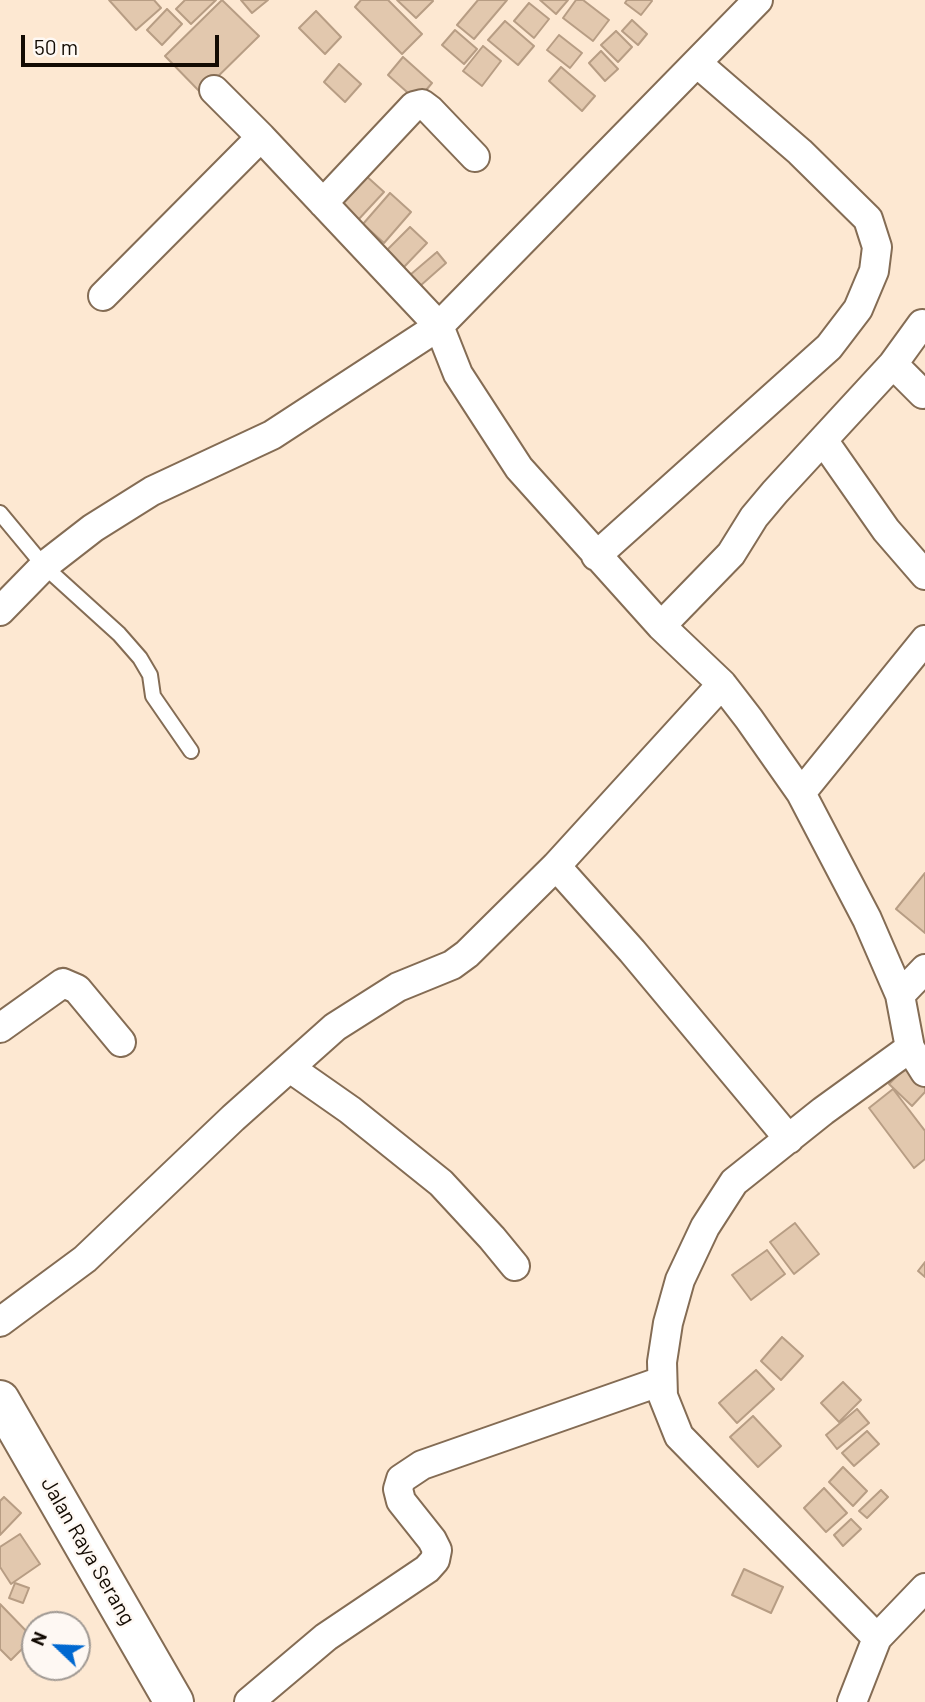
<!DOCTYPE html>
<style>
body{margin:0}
#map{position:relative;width:925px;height:1702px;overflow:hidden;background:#fde8d2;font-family:Barlow,sans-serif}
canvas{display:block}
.north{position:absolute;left:21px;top:1611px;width:70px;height:70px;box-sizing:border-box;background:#fef8f3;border:2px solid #a09993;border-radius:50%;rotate:293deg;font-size:19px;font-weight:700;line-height:28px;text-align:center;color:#130b03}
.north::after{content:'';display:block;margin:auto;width:24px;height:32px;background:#0068d0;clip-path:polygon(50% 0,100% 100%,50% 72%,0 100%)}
.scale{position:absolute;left:21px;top:35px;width:198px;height:32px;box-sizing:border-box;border:4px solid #130b03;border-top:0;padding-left:9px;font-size:21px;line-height:24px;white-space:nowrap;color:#130b03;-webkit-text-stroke:5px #fef8f3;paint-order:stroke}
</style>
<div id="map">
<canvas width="925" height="1702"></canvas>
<div class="north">N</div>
<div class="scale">50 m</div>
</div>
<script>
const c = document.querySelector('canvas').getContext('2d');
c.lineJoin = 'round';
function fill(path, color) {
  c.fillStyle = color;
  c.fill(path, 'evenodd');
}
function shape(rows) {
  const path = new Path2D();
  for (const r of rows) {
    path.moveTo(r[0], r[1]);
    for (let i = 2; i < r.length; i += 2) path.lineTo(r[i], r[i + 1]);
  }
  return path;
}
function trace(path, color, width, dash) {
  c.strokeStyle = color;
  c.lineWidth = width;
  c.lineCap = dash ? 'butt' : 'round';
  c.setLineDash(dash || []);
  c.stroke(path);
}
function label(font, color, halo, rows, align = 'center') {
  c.font = font + ' Barlow,sans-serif';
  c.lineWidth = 5;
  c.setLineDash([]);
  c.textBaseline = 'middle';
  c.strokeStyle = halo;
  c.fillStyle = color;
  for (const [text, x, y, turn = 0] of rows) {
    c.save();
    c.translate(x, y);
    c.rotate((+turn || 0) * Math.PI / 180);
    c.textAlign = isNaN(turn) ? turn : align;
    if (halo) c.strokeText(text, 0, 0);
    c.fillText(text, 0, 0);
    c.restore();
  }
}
const building = shape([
 [109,0,154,0,161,8,136,30,109,0],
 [185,0,216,0,191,24,176,9,185,0],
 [222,0,259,36,201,93,165,56,222,0],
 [241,0,268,0,252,13,241,0],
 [361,0,388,0,422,34,402,54,355,7,361,0],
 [397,0,432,0,433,1,416,18,397,0],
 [478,0,507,0,474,39,457,25,478,0],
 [540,0,568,0,556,14,540,0],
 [576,0,583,0,609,20,593,41,563,18,576,0],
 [627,0,651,0,652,1,641,15,625,3,627,0],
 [529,3,549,19,534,38,514,21,529,3],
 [167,9,182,24,162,45,147,30,167,9],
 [316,11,341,37,325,54,299,28,316,11],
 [632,20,647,34,638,45,622,31,632,20],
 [505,21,534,46,518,65,488,40,505,21],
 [455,30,477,49,464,64,442,45,455,30],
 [616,31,632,47,618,62,601,45,616,31],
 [559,35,582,53,570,68,547,50,559,35],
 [483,46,501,61,482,86,463,71,483,46],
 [601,51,618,69,605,81,589,63,601,51],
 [403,57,432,83,417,101,388,75,403,57],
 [339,64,361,84,345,102,324,82,339,64],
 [561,67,595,96,582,111,549,81,561,67],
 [364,174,384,192,358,220,339,202,364,174],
 [390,193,411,212,384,243,363,224,390,193],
 [410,227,427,243,404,267,387,250,410,227],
 [437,252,446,263,420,286,410,275,437,252],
 [925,873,925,933,896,909,925,873],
 [906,1067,925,1087,925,1092,912,1106,889,1084,906,1067],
 [893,1089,925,1131,925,1159,914,1168,869,1108,893,1089],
 [795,1223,819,1254,794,1274,770,1242,795,1223],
 [767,1250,785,1274,751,1300,732,1275,767,1250],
 [925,1262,925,1277,918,1271,925,1262],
 [782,1337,803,1356,781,1380,761,1361,782,1337],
 [756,1370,774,1389,737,1423,719,1403,756,1370],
 [843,1382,861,1400,839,1422,821,1403,843,1382],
 [857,1409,869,1423,837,1449,826,1435,857,1409],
 [753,1416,781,1446,758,1467,730,1437,753,1416],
 [867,1431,879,1444,854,1466,842,1453,867,1431],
 [843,1467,867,1491,853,1506,829,1482,843,1467],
 [824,1488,847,1513,826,1532,804,1508,824,1488],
 [881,1490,888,1497,867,1518,859,1511,881,1490],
 [4,1497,21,1513,0,1535,0,1501,4,1497],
 [851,1519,861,1529,843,1546,834,1535,851,1519],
 [20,1534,40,1564,11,1584,0,1567,0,1547,20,1534],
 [744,1569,783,1587,771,1613,732,1595,744,1569],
 [15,1583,29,1588,23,1603,9,1598,15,1583],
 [0,1604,33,1638,11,1660,0,1649,0,1604]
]);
fill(building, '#e2c8ae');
trace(building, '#b79d84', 2);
const service = shape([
 [0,513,44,566,119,634,140,658,150,675,153,696,191,751]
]);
const minor = shape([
 [214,90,261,137,439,326,458,374,519,468,661,626,722,684,749,719,801,793,867,919,900,995,910,1048,925,1072],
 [323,203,414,106,422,104,430,110,475,157],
 [103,296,261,137],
 [893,364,923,394],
 [823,440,886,530,925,575],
 [596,556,829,347,858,309,874,271,877,247,868,219,800,152,697,63],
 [0,611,44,566,93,528,152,491,272,435,439,326,758,0],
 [661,626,731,554,754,517,775,492,893,364,922,324],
 [801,793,925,640],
 [556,866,632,951,789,1139],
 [900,995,925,969],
 [0,1028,63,983,77,989,121,1042],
 [290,1068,350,1110,441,1183,492,1238,515,1266],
 [0,1322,85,1259,233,1118,335,1027,398,987,452,965,467,954,556,866,722,684],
 [877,1638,679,1436,663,1396,662,1362,668,1323,680,1280,705,1227,734,1182,823,1111,910,1048],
 [249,1702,326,1637,427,1569,435,1560,437,1550,432,1540,401,1501,398,1489,401,1479,422,1465,662,1381],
 [852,1702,877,1638,925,1588]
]);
const trunk = shape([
 [0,1400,174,1702]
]);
trace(service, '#846c54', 18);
trace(minor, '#846c54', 32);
trace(trunk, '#846c54', 42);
trace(service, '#fff', 14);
trace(minor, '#fff', 28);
trace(trunk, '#fff', 38);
label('21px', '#130b03', '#fef8f3', [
 ["Jalan Raya Serang",88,1551,60]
]);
</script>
